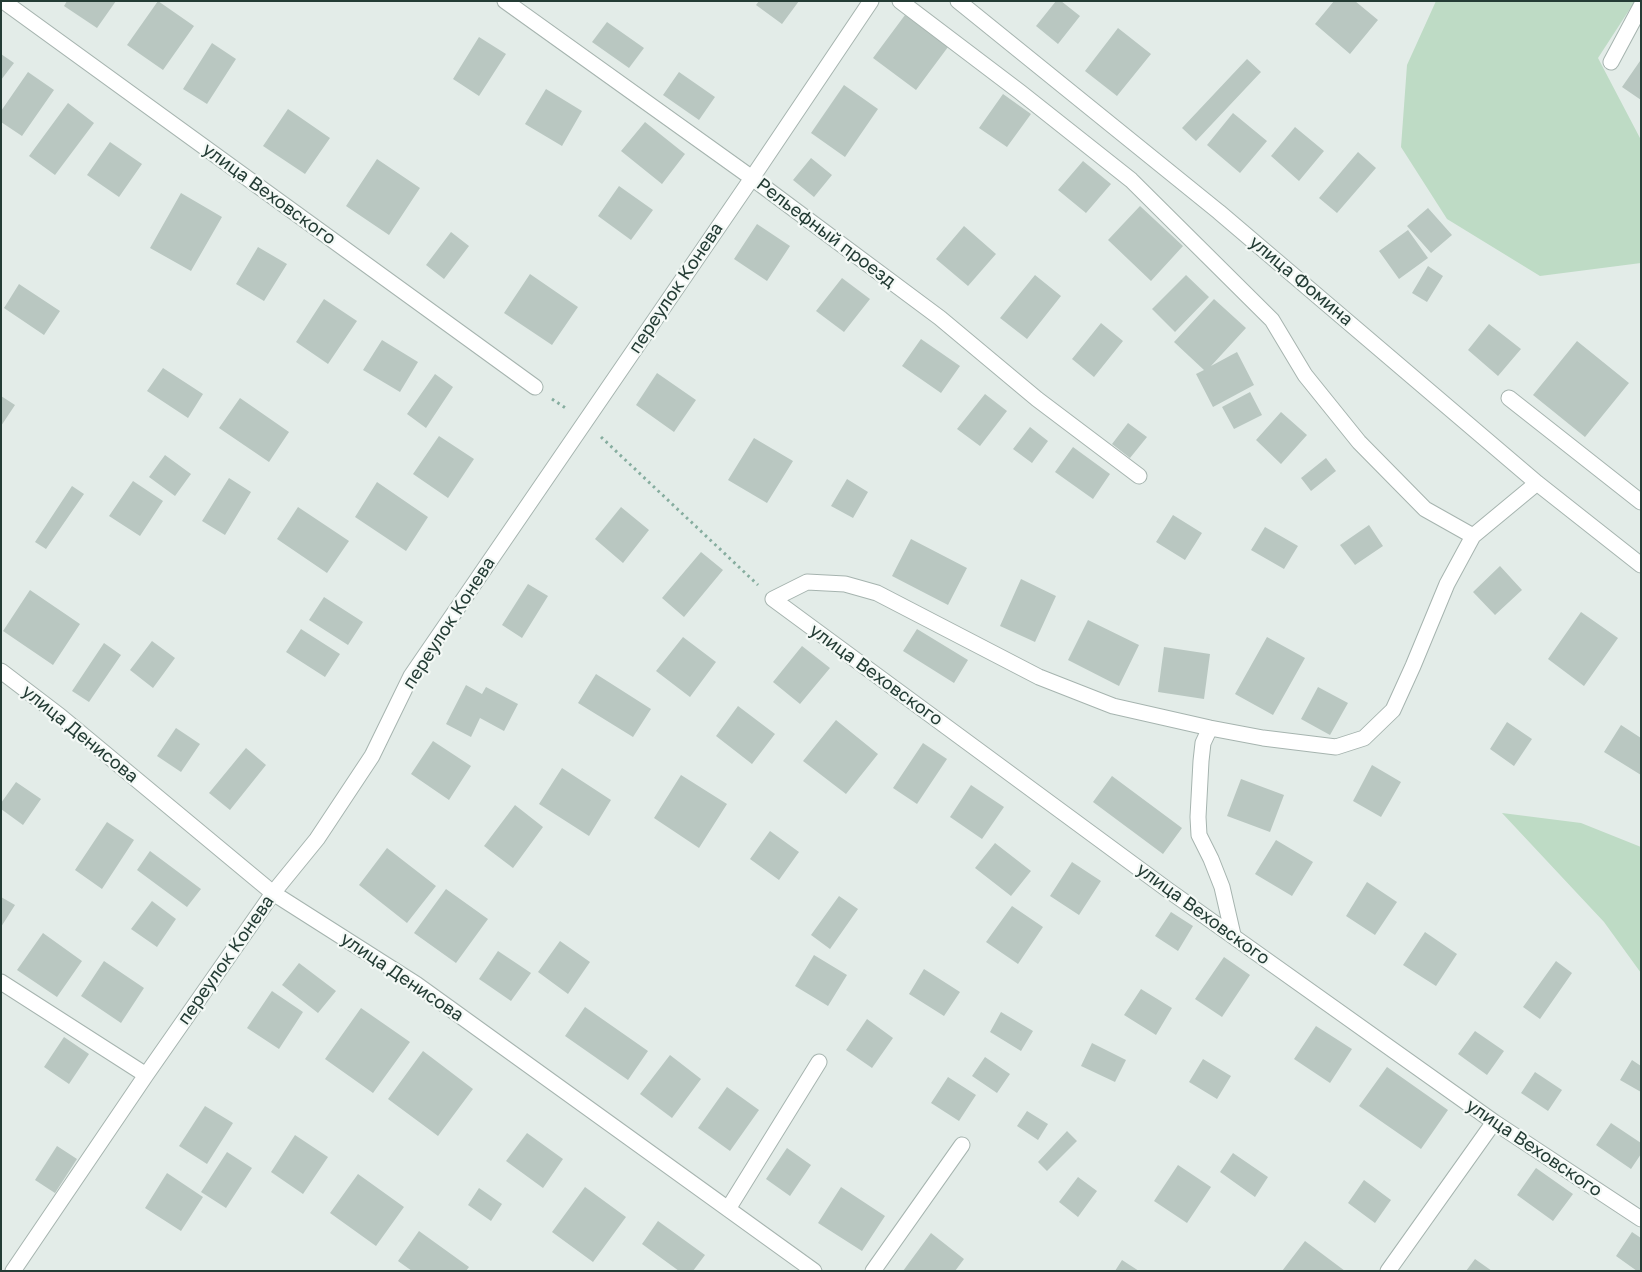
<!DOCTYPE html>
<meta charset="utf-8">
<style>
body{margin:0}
#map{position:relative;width:1642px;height:1272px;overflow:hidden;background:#e3ece8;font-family:"Golos Text",sans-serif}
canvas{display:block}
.frame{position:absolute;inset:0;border:2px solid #243c35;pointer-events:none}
</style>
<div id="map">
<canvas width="1642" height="1272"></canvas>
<div class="frame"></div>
</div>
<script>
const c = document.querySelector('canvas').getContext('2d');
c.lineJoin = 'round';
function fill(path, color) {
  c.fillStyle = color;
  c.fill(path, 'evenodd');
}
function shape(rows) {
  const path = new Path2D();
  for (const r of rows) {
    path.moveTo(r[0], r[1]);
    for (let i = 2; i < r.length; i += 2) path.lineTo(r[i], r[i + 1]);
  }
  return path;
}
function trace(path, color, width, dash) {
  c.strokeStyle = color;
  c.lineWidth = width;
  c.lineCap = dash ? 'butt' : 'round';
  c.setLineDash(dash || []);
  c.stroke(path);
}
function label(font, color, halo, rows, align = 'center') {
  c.font = font + ' "Golos Text",sans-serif';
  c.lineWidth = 4.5;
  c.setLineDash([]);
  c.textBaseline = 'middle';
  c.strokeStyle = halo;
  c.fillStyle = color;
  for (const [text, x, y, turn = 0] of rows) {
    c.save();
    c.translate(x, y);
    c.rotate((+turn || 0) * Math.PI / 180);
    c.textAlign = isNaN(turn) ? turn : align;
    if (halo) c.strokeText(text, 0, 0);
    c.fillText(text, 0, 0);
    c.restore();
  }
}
fill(shape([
 [1436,1,1635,1,1598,58,1641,140,1641,263,1540,276,1447,219,1401,147,1407,65],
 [1502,813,1581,823,1641,847,1641,973,1604,922]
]), '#bedbc5');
fill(shape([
 [67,1,116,1,97,28,64,6],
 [158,1,194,26,163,70,127,45],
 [759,1,799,1,782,24,756,5],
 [1056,1,1061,1,1080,16,1058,44,1036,26],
 [1334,1,1355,1,1378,20,1350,54,1315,24],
 [905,15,948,47,916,90,873,58],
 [607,22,644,48,629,68,592,42],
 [1118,28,1151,54,1117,96,1085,71],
 [479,37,506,54,479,96,453,79],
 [212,43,236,59,207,104,183,89],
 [1,54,14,63,1,80],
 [1247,59,1261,72,1196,141,1182,128],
 [1640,61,1641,62,1641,100,1622,87],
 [28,72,54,90,22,136,1,122,1,111],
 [679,72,715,97,699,120,663,95],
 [844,85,878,109,845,157,811,133],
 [546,89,582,111,562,146,525,124],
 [1003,94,1031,114,1007,147,979,128],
 [68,103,94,123,55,175,29,156],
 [288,109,330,138,305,174,263,146],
 [1233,113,1267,141,1240,173,1207,145],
 [645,122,685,154,662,184,621,151],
 [1295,127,1324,151,1299,181,1271,156],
 [110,142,142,164,119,197,87,175],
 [1358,152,1376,168,1337,213,1319,198],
 [811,158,832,175,814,197,793,180],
 [377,159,420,188,389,235,346,206],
 [1083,161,1111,184,1086,213,1058,190],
 [619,186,653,210,631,240,598,216],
 [181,193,222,217,191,271,150,248],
 [1140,206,1183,246,1151,281,1108,240],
 [1428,208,1452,235,1431,253,1407,226],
 [757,224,790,246,767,281,734,259],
 [964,226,996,254,968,286,936,259],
 [1408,230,1428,258,1399,279,1379,251],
 [451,232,469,246,444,279,426,265],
 [258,247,287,264,264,301,236,284],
 [1428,266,1443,276,1427,302,1412,293],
 [530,274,578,307,552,345,504,313],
 [1035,275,1061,296,1027,339,1000,318],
 [1186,275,1209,297,1175,332,1152,309],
 [842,278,870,299,844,332,816,311],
 [19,284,60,311,44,335,4,308],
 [324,299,357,321,328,364,296,342],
 [1214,299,1246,328,1211,366,1237,352,1254,385,1213,407,1196,374,1204,370,1174,342],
 [1101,323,1123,341,1094,377,1072,359],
 [1489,324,1521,349,1498,376,1468,350],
 [921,339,960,366,941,393,902,366],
 [382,340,418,362,400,392,363,370],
 [1577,341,1629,383,1585,437,1533,395],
 [163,368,203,394,188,418,147,391],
 [657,373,696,400,674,432,636,405],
 [435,374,453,387,426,428,407,414],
 [1250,392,1262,415,1234,429,1222,407],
 [985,394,1007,411,980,446,957,429],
 [1,396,15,405,1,426],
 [240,398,289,432,269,462,219,428],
 [1281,412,1307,435,1281,464,1256,440],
 [1128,423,1147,437,1130,458,1112,444],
 [1030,427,1048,441,1032,463,1013,449],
 [439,436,474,459,448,498,413,474],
 [754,438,793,461,767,503,728,480],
 [1073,447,1110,474,1093,499,1055,472],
 [165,455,191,474,175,496,149,477],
 [1326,458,1336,471,1311,491,1301,478],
 [229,478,251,492,225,535,202,521],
 [847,479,868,492,853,518,831,506],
 [133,481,163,501,140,536,109,516],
 [377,482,428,517,406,551,355,517],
 [72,486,84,494,46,549,35,542],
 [298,507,349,541,327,573,277,539],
 [621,507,649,530,623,563,595,539],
 [1173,515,1202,533,1185,560,1156,542],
 [1369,525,1383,546,1355,565,1340,545],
 [1265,527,1298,546,1284,569,1251,550],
 [911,539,967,568,948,605,892,576],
 [701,552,723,570,684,617,662,598],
 [1500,566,1522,590,1495,615,1473,592],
 [1021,579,1056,596,1035,642,1000,626],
 [528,584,548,596,522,638,502,625],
 [30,590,80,624,53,665,3,631],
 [324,597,363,622,348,645,309,620],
 [1581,612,1618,638,1584,686,1548,659],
 [1088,620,1139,645,1119,686,1068,660],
 [301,629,340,654,325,677,286,652],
 [917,629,968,660,954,683,903,651],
 [683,637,716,662,690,697,656,671],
 [1267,637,1305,658,1273,715,1235,694],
 [152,641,175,658,153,688,130,670],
 [104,643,121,655,89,702,72,691],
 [802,646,830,668,800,704,773,682],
 [1164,647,1210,654,1204,699,1158,692],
 [596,674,651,709,633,737,578,703],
 [466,685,482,694,486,687,518,704,504,731,480,718,471,737,446,724],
 [1318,687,1348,703,1330,735,1301,719],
 [738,706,775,734,752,764,716,736],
 [836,720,878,754,846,794,803,761],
 [1507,722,1532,739,1514,766,1490,749],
 [1621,725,1641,738,1641,775,1604,752],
 [176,728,200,744,181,772,157,756],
 [433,741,471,766,449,800,411,774],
 [923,743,947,759,917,804,893,788],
 [246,748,266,765,230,810,209,793],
 [1372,765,1401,782,1381,817,1353,801],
 [562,768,611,800,589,836,539,804],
 [681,775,727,804,699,848,654,818],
 [1112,776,1182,828,1163,854,1093,802],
 [1241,779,1284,795,1270,832,1227,816],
 [16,782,41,799,23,825,1,809,1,803],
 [971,785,1004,807,982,839,950,817],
 [515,805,543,827,513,868,484,846],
 [107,822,134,840,102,889,75,870],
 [770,831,799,852,779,880,750,859],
 [1276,840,1313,862,1292,896,1255,874],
 [995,843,1031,871,1011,896,975,868],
 [387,848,436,886,407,923,359,885],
 [150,851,201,889,187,907,137,870],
 [1072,862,1101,881,1079,915,1050,896],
 [1367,882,1397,902,1375,935,1346,916],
 [446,889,488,919,456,963,414,933],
 [839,896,858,909,830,949,811,935],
 [1,897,15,905,1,927],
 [152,901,176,919,157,947,131,929],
 [1012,906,1043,927,1018,964,986,942],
 [1171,912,1193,926,1178,951,1155,936],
 [1425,932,1457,954,1436,986,1403,965],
 [43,933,82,961,57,997,17,970],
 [560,941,590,962,568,994,538,972],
 [498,951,531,973,511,1001,479,979],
 [814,955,847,975,828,1006,795,986],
 [1224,957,1250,975,1222,1017,1195,999],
 [104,961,144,988,121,1023,81,996],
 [1556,961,1572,973,1540,1019,1523,1007],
 [299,963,336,991,318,1013,282,985],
 [924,969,960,992,944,1016,909,994],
 [1141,989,1172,1008,1156,1035,1124,1015],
 [272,991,303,1012,279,1049,247,1028],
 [585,1007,648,1051,628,1080,565,1036],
 [361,1008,410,1042,373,1093,325,1059],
 [1001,1012,1033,1031,1021,1051,990,1032],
 [867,1019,893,1038,872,1068,846,1050],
 [1316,1026,1352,1049,1330,1083,1294,1059],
 [1475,1031,1504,1051,1487,1075,1458,1054],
 [64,1037,89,1054,69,1084,44,1067],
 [1092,1043,1126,1060,1115,1082,1081,1066],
 [423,1051,473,1089,438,1136,388,1099],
 [670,1055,701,1079,672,1118,640,1094],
 [985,1057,1010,1074,997,1093,972,1076],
 [1203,1059,1231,1076,1217,1099,1189,1082],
 [1632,1060,1641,1066,1641,1092,1620,1080],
 [1387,1067,1448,1110,1421,1149,1359,1106],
 [1535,1072,1562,1090,1548,1111,1521,1093],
 [948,1077,976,1095,959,1121,931,1103],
 [727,1087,759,1110,730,1151,698,1128],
 [205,1106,233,1123,207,1164,179,1146],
 [1027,1111,1048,1124,1038,1140,1017,1126],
 [1611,1123,1641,1143,1641,1154,1631,1169,1596,1145],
 [1067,1131,1077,1141,1047,1171,1038,1162],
 [527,1133,563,1159,543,1188,506,1161],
 [295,1135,328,1157,303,1194,271,1172],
 [57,1146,77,1159,55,1193,35,1180],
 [787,1148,811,1165,790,1196,766,1179],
 [227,1152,252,1168,226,1208,201,1192],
 [1233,1153,1268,1177,1255,1197,1220,1172],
 [1178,1165,1211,1187,1187,1223,1154,1201],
 [1536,1168,1573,1194,1553,1221,1517,1195],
 [167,1173,203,1197,181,1231,145,1208],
 [358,1174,404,1207,376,1246,330,1213],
 [1078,1177,1097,1191,1078,1217,1059,1202],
 [1364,1180,1391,1200,1375,1223,1348,1203],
 [585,1187,626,1217,593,1262,552,1232],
 [841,1187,885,1216,862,1251,818,1223],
 [479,1188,502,1204,491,1221,468,1205],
 [658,1221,705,1255,693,1271,679,1271,642,1244],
 [419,1231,469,1267,466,1271,412,1271,398,1261],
 [1632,1232,1641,1238,1641,1271,1637,1271,1616,1256],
 [931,1233,964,1259,955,1271,903,1271],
 [1305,1241,1345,1271,1282,1271],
 [1475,1259,1492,1271,1466,1271],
 [1122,1260,1139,1271,1115,1271]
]), '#b9c7c1');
const minor = shape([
 [3,1,535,387],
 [505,1,752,178,940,318,1037,399,1139,476],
 [900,1,1020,92,1131,180,1272,320,1305,375,1359,442,1425,509,1473,536],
 [958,1,1219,212,1537,483,1641,565],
 [1611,62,1641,6],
 [1509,398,1641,502],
 [1537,483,1473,536,1447,584,1413,666,1393,710,1364,738,1336,747,1263,738,1210,728,1113,706,1039,677,877,593,845,584,807,582,773,599,1168,890,1494,1122,1641,1219],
 [1,671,60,716,273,893,416,984,814,1271],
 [1210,728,1203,743,1201,761,1198,817,1199,835,1211,859,1222,887,1233,935],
 [1,982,146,1075],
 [728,1209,819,1062],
 [13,1271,146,1075,273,893,317,839,372,756,411,676,752,178,871,1],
 [873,1271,962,1145],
 [1388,1271,1494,1122]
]);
trace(minor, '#a6b4af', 17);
trace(shape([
 [552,399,567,409],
 [601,437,758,585]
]), '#86ad9f', 3, [2.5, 4]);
trace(minor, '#fff', 15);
label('18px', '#243c35', '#f4f9f6', [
 ["улица Веховского",269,194,36],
 ["Рельефный проезд",826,233,37],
 ["улица Фомина",1301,281,40],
 ["переулок Конева",676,288,-56],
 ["переулок Конева",449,623,-57],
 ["улица Веховского",876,675,36],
 ["улица Денисова",80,734,39],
 ["улица Веховского",1203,914,36],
 ["переулок Конева",226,960,-55],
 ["улица Денисова",402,977,34],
 ["улица Веховского",1534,1148,34]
]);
</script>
